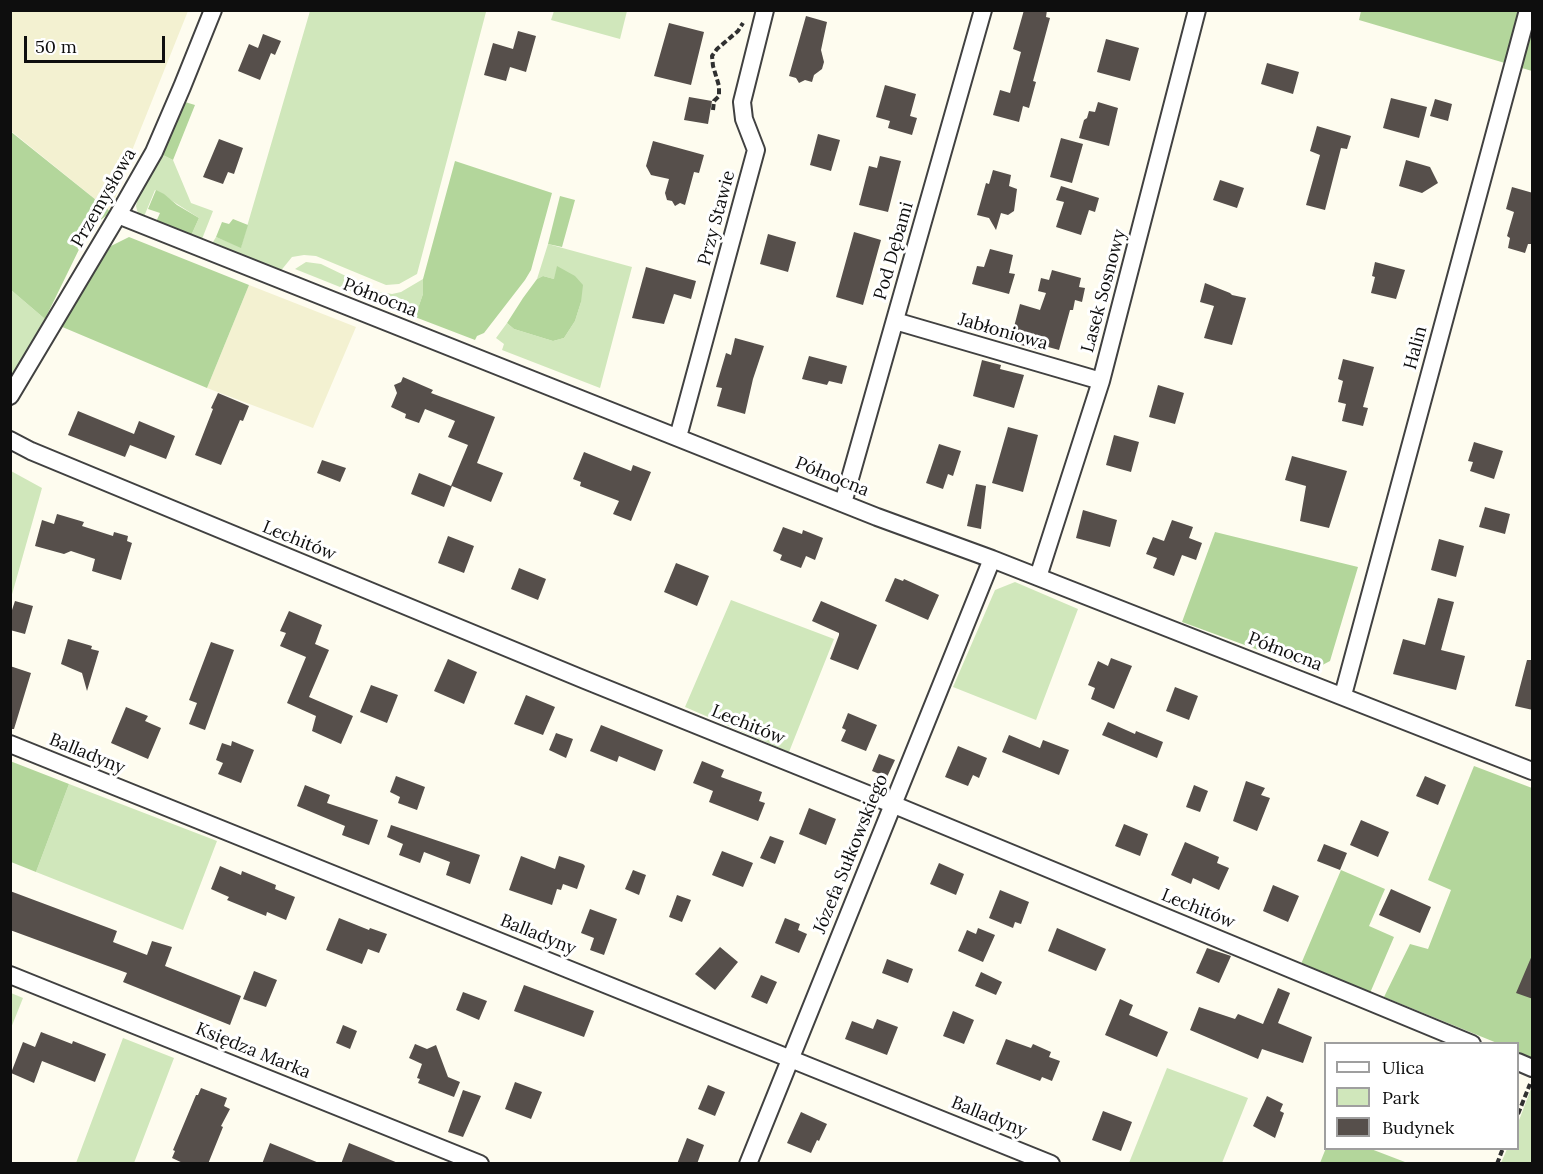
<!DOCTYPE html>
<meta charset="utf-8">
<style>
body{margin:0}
#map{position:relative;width:1543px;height:1174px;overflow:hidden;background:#fefcef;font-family:Lora,serif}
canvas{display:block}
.frame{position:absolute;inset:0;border:12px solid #0e0e0e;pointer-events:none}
.legend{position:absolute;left:1324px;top:1042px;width:195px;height:108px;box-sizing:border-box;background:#fff;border:2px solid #9f9f9f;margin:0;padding:8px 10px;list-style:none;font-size:18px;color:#0e0e0e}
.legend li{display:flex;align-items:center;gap:12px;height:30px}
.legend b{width:30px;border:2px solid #9f9f9f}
.scale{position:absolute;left:24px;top:36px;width:141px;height:27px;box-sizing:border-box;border:3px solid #0e0e0e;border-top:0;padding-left:8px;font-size:18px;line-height:21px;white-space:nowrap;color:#0e0e0e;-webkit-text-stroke:4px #fff;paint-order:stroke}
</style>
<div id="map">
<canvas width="1543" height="1174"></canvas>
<div class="frame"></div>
<ul class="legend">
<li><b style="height:8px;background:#fff"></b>Ulica</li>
<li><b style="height:16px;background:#d0e7bb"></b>Park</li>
<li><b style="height:16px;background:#564f4b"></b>Budynek</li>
</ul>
<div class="scale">50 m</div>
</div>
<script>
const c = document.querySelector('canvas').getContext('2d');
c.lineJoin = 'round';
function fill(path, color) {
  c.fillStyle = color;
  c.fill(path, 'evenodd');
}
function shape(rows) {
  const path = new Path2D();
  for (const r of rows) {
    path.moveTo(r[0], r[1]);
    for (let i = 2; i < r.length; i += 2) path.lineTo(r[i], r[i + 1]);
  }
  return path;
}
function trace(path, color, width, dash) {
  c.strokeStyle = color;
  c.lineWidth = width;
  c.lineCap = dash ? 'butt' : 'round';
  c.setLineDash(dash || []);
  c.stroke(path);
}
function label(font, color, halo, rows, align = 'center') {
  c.font = font + ' Lora,serif';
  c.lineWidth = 6;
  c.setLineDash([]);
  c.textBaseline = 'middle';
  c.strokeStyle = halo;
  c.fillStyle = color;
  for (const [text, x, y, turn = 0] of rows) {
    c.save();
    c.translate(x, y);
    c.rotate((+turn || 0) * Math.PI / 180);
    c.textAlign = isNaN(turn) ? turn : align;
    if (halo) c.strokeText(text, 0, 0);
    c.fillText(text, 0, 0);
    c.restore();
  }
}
fill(shape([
 [10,11,188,11,125,168,111,212,11,131],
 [249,285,356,327,313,428,207,388]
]), '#f3f1d1');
fill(shape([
 [479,10,486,12,417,274,399,284,386,285,316,256,304,255,292,257,279,273,215,248,213,242,216,237,241,247,310,11],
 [554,11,554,10,627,11,620,39,551,20],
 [161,154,173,160,191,203,213,211,202,239,197,240,190,238,199,218,155,190,143,219,138,214,136,206,138,197],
 [548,244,632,267,600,388,502,350,504,344,496,338,507,323,514,329,553,341,564,338,575,321,581,302,554,279,543,276,537,279],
 [306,262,321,264,379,292,392,294,401,292,423,279,423,294,415,317,295,269],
 [11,290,45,319,11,378],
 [11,471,42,488,11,598],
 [1015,582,1078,609,1036,720,953,687,995,590],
 [731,600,834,639,789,752,685,707],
 [69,784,217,841,183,930,36,872],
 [11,993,23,998,11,1028],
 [123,1038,174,1058,134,1163,76,1163],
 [1167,1068,1248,1098,1222,1163,1129,1163],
 [1532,1086,1532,1163,1501,1163,1507,1149,1518,1148,1518,1123]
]), '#d0e7bb');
fill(shape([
 [1361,11,1532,11,1532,71,1359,20],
 [185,102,195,105,173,160,161,154],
 [10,131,111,212,89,229,45,319,11,290],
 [455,161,552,193,531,270,525,280,484,333,477,336,475,340,415,317,423,294,423,279],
 [156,190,164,194,177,205,199,218,190,238,155,224,160,213,148,209],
 [560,196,575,200,562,247,548,244],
 [233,219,248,225,241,248,216,237,222,222,229,224],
 [129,237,249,285,207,388,60,326,111,246],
 [557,266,575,276,583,285,581,302,575,321,564,338,553,341,514,329,507,323,523,298,537,279,543,276,554,279],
 [1215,532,1358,567,1330,661,1313,670,1182,622],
 [10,761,69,784,36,872,11,862],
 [1474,766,1532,788,1532,1058,1518,1052,1518,1044,1497,1043,1384,997,1410,944,1428,949,1451,890,1428,880],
 [1341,870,1385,889,1369,926,1394,937,1370,993,1301,964],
 [1326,1148,1371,1149,1405,1162,1320,1163]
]), '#b3d69b');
fill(shape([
 [1024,10,1047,10,1046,17,1050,18,1033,81,1036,82,1029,108,1023,106,1019,122,993,115,1000,90,1010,93,1021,52,1013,49],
 [806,16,827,22,821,50,824,62,822,69,814,75,812,82,805,80,799,83,796,78,789,76],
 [669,23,704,32,691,85,654,76],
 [518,31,536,36,526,72,510,67,506,81,484,75,493,43,513,49],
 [263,34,281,41,275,55,271,53,260,80,238,71,249,44,258,48],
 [1106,39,1139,48,1130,81,1097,72],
 [1267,63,1299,72,1293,94,1261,84],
 [885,85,916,94,910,116,917,118,912,135,888,128,890,121,876,117],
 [689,97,712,101,708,124,684,120],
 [1391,98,1427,107,1419,138,1383,128],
 [1435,99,1452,104,1448,121,1430,116],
 [1098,102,1118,108,1109,146,1079,138,1084,120,1087,118,1089,111,1095,112],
 [1317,126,1351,136,1347,149,1341,148,1325,210,1306,205,1320,155,1310,151],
 [818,134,840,140,831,171,810,165],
 [1061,138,1083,144,1072,183,1050,177],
 [219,139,243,148,234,174,228,172,223,184,203,177],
 [653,141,704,155,699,173,694,172,685,205,680,203,675,206,672,201,667,200,665,193,669,179,651,175,646,166],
 [880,156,901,161,888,212,859,205,869,166,877,168],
 [1406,160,1430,167,1438,183,1422,193,1399,186],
 [993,170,1011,175,1009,186,1017,189,1014,211,1008,215,1001,213,996,230,989,218,977,215,986,183,989,184],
 [1220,180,1244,188,1237,208,1213,200],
 [1061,186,1099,198,1095,212,1089,210,1081,235,1056,227,1064,202,1056,200],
 [1512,187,1533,193,1533,244,1528,244,1525,253,1508,248,1510,238,1507,236,1514,212,1506,209],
 [854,232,881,240,863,305,836,297],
 [768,234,796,242,788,272,760,264],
 [990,249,1013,255,1009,273,1015,274,1009,294,972,284,977,266,984,267],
 [1375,262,1405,270,1396,299,1371,293,1375,277,1372,276],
 [646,267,696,281,691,299,674,294,664,324,632,318],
 [1052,270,1081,278,1079,287,1085,288,1082,302,1075,300,1073,310,1070,310,1059,350,1041,345,1039,350,1010,342,1020,304,1040,310,1046,293,1038,291,1041,278,1049,280],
 [1205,283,1230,293,1232,295,1246,298,1232,345,1204,338,1214,306,1200,302],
 [735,338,764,346,753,379,745,414,717,406,722,388,716,387,726,353,731,355],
 [809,356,847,366,842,384,829,381,827,385,802,379],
 [1343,359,1374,367,1363,407,1368,408,1363,426,1342,421,1346,404,1338,402,1343,381,1338,379],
 [982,360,1001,365,1000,369,1024,375,1014,408,973,396],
 [403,377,433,390,431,393,495,417,477,463,503,473,491,502,452,486,444,507,411,494,419,473,451,486,468,445,448,437,455,421,425,409,419,423,405,418,406,414,391,407,397,393,394,385,401,382],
 [1158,385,1184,393,1175,424,1149,417],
 [218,393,249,406,243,421,240,420,221,465,195,455,213,409,211,408],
 [78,411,134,434,139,421,175,436,166,459,130,445,125,457,68,435],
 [1008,427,1038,435,1023,492,992,483],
 [1114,435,1139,442,1131,472,1106,465],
 [1474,442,1503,451,1494,479,1470,471,1473,462,1468,461],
 [939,444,961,451,953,476,948,474,943,489,926,483],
 [584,452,631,471,633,465,651,472,631,521,613,514,619,501,580,486,581,482,573,479],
 [1292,456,1347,471,1329,528,1300,521,1306,486,1285,480],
 [322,460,346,468,340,482,317,473],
 [976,484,986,486,981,529,967,526],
 [1485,507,1510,514,1505,534,1479,527],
 [1083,510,1117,520,1110,547,1076,538],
 [57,514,84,522,82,526,113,536,114,532,128,536,127,541,132,543,121,580,92,571,95,559,71,551,64,554,35,546,42,520,54,524],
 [1172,520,1193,527,1189,538,1202,543,1196,560,1182,555,1174,576,1153,568,1157,558,1146,554,1153,537,1164,541],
 [783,527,802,534,803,530,823,538,815,560,806,556,801,568,780,560,782,555,773,551],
 [448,536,474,546,464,573,438,563],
 [1439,539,1464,546,1456,577,1431,570],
 [676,563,709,576,697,606,664,592],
 [519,568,546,579,538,600,511,589],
 [895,578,903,581,904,579,939,595,928,620,885,601],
 [1438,598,1454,602,1441,650,1465,656,1456,690,1393,674,1403,639,1425,645],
 [15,601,33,606,25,634,10,630,10,616],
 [821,601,877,625,858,670,830,659,839,635,839,633,812,621],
 [289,611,322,625,315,644,329,650,309,697,353,716,341,744,312,731,316,716,287,703,306,657,280,646,286,633,280,631],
 [68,639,92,646,91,649,99,651,87,691,82,673,61,664],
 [211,642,234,650,205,730,189,724,197,703,189,700],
 [1111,658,1132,666,1114,709,1091,699,1095,688,1088,685,1098,661,1108,666],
 [448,659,477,672,464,704,434,691],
 [1527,660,1533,660,1533,710,1515,706],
 [10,666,31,673,14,729,10,729],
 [371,685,398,695,387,723,360,712],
 [1175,687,1198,696,1189,720,1166,711],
 [526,695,555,707,543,735,514,724],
 [126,707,148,716,145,721,161,728,148,759,111,743],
 [848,713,877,725,866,751,841,741,846,730,842,728],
 [1108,722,1135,734,1136,731,1163,742,1157,758,1102,735],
 [601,725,663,750,655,771,619,756,617,762,590,751],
 [556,733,573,739,566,758,549,750],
 [1009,735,1040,748,1043,740,1069,750,1059,775,1002,752],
 [232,741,254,750,241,783,218,774,223,763,216,760,222,743,231,746],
 [958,746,987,758,979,778,973,775,968,786,945,777],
 [879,754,895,760,887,777,872,771],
 [702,761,724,770,721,777,762,792,759,801,765,803,758,821,709,802,713,791,693,783],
 [396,776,425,787,417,810,398,803,400,797,390,792],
 [1425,776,1446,785,1438,805,1416,796],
 [1246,781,1265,788,1261,795,1270,798,1257,831,1233,821],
 [305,785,330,795,327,803,378,820,369,845,342,835,345,826,297,806],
 [1194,785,1208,791,1200,812,1186,807],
 [809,808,836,819,826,845,799,834],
 [1361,820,1389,832,1378,857,1350,845],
 [1124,824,1148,834,1140,856,1115,846],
 [391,825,480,855,470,884,446,875,450,862,424,852,420,863,399,855,403,844,387,837],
 [770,836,784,841,775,864,760,858],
 [1185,842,1219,857,1217,863,1229,868,1219,890,1193,878,1191,884,1171,875],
 [1324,844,1347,853,1340,870,1317,861],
 [722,851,753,863,743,887,712,875],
 [521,856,555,869,559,856,583,864,585,866,577,889,563,884,561,890,557,889,552,905,509,890],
 [939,863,964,874,956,895,930,884],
 [220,866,241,875,242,871,276,885,275,889,295,897,286,920,267,912,266,916,227,900,229,897,211,889],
 [633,870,646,875,639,895,625,889],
 [1273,885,1299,896,1288,922,1263,911],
 [1391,889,1431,907,1420,933,1379,915],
 [1000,890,1029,902,1021,924,1015,922,1013,928,989,918],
 [10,891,117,931,113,942,147,955,152,941,172,947,165,966,241,996,230,1025,123,982,127,973,10,930],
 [677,895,691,900,682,922,669,917],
 [590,909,617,919,604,955,590,950,594,938,581,933],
 [339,918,369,930,370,928,387,934,379,953,368,949,362,964,326,950],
 [785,918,800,924,798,930,807,934,799,953,775,943],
 [978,928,995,935,983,962,958,951,967,930,976,934],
 [1057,928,1106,949,1096,971,1048,951],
 [720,947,738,962,715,990,695,974],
 [1207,948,1231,956,1219,983,1196,973],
 [1533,953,1533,999,1516,993],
 [887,959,913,969,908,983,882,973],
 [254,971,277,980,266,1007,243,999],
 [981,972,1002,982,996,995,975,986],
 [761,975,777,982,767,1004,751,997],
 [524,985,594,1011,584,1037,514,1011],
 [1278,988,1290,993,1278,1023,1312,1037,1303,1063,1262,1049,1258,1059,1190,1030,1199,1007,1235,1019,1238,1014,1263,1024],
 [463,992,487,1001,479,1020,456,1010],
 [1120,999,1133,1005,1129,1015,1168,1032,1157,1057,1105,1035],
 [953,1011,974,1020,964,1044,943,1036],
 [877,1019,898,1027,887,1055,845,1039,852,1021,873,1029],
 [343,1025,357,1031,350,1049,336,1043],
 [41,1032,72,1044,73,1041,106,1054,95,1082,42,1061,34,1083,11,1073,23,1042,35,1047],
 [1006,1039,1031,1048,1033,1044,1051,1052,1049,1057,1060,1061,1052,1081,1042,1077,1040,1081,996,1064],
 [415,1044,427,1049,436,1045,448,1077,460,1082,454,1097,418,1083,420,1079,417,1078,422,1064,409,1058],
 [515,1082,542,1092,531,1119,505,1109],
 [708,1085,725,1092,715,1116,698,1109],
 [201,1088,227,1098,224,1106,230,1109,221,1126,223,1127,208,1164,185,1164,172,1158,175,1151,173,1150,196,1095,198,1095],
 [463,1090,481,1096,463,1137,448,1132],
 [1267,1096,1283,1104,1280,1111,1284,1113,1275,1138,1253,1126],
 [1103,1111,1132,1122,1121,1151,1092,1140],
 [801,1112,827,1124,819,1141,817,1140,811,1153,787,1143],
 [687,1138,704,1145,697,1164,677,1164],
 [270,1143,319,1163,319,1164,262,1164],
 [349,1143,398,1163,398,1164,341,1164]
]), '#564f4b');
const minor = shape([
 [118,215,877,517,992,559,1532,771],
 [895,321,1101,381],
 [10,396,118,215,154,152,182,87,213,10],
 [678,437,756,150,744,119,742,102,765,10],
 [10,440,31,451,585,680,892,804,1472,1044],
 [843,503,983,10],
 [1038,577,1101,381,1197,10],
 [1343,695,1528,10],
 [10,744,1051,1164],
 [10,975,480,1164],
 [1518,1062,1532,1068],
 [748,1164,992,559]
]);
trace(minor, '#414141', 20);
trace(shape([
 [713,110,714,101,719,96,719,86,713,66,712,56,717,49,738,31,743,23],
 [1518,1114,1530,1084],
 [1497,1164,1503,1148]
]), '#303030', 4, [6, 3]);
trace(minor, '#fff', 16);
label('18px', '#0e0e0e', '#fff', [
 ["Przemysłowa",104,198,-60],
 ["Przy Stawie",717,218,-75],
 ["Pod Dębami",894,251,-74],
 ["Lasek Sosnowy",1104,291,-75],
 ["Północna",380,298,21],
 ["Jabłoniowa",1003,332,16],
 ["Halin",1416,348,-75],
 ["Północna",832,477,22],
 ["Lechitów",299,541,22],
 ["Północna",1285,652,21],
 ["Lechitów",748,725,22],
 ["Balladyny",87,754,22],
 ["Józefa Sułkowskiego",851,854,-68],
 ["Lechitów",1198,909,22],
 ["Balladyny",538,935,22],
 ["Księdza Marka",253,1051,22],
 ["Balladyny",989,1117,22]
]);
</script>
